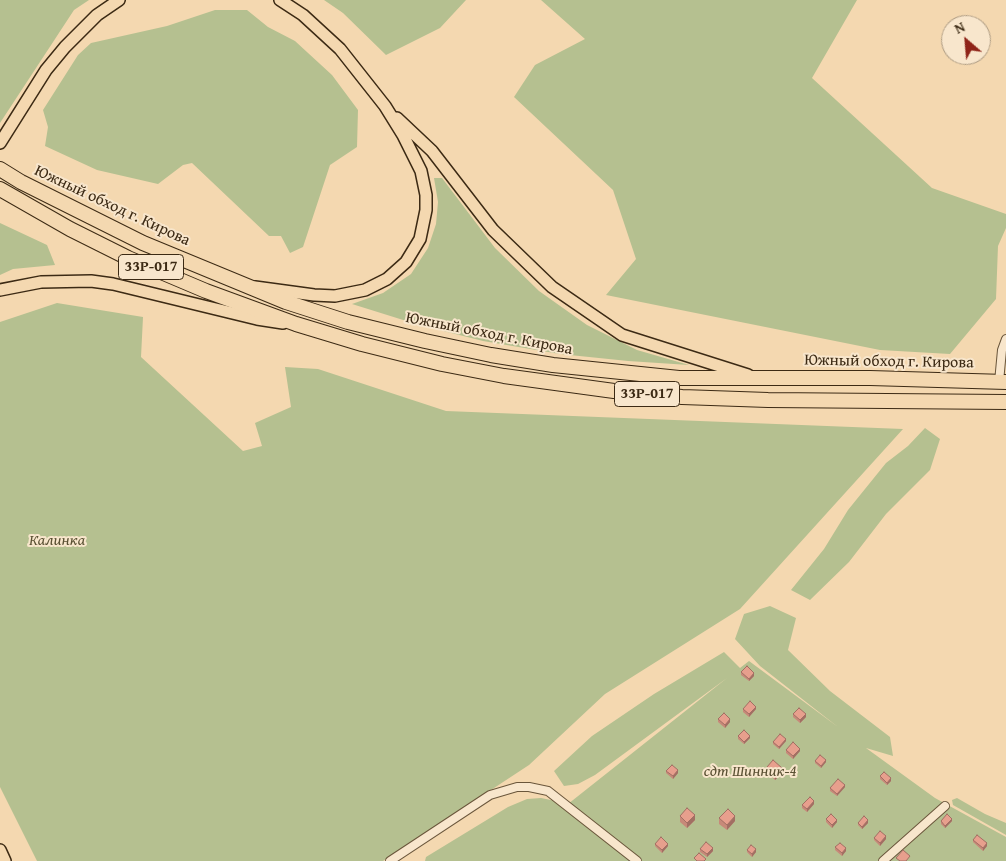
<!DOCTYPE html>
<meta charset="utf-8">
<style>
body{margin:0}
#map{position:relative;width:1006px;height:861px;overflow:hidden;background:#f4d8b0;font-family:"Gentium Book Plus",serif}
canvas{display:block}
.north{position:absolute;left:941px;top:15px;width:50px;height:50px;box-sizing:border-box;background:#f8e6cc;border:1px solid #ad9b82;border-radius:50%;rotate:333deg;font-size:14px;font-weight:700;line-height:20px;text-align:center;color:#3c2a14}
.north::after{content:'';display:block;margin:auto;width:18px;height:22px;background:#8f2418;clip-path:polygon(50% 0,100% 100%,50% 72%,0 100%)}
</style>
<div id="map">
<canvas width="1006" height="861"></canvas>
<div class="north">N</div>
</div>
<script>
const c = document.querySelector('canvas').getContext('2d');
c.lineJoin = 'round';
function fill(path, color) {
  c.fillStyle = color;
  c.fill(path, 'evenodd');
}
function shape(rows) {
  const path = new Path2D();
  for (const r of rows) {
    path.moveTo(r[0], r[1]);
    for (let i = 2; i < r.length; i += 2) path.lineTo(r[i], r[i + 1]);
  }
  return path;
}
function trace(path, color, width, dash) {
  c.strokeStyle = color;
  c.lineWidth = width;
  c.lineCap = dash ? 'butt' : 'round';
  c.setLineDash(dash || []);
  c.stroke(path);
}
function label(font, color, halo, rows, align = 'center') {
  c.font = font + ' "Gentium Book Plus",serif';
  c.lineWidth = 4;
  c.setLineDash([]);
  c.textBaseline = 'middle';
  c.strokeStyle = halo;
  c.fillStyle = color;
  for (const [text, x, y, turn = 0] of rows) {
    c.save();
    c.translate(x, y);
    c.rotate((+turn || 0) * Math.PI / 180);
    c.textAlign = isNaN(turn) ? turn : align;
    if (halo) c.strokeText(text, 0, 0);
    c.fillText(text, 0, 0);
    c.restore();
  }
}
fill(shape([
 [0,0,89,0,74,10,0,123],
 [324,0,466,0,440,28,386,55,343,13],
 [541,0,857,0,812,78,932,188,1006,214,1006,228,998,246,996,299,950,354,880,350,606,295,636,259,613,190,514,97,535,65,585,39],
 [215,10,247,10,268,27,295,41,332,75,358,110,357,147,330,165,303,247,290,253,281,236,269,236,192,163,183,165,158,184,97,170,45,146,48,127,43,110,78,55,91,43,167,26],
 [434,178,442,178,495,248,539,291,587,325,637,350,689,365,628,361,560,354,483,341,416,324,352,304,383,293,411,274,428,248,436,224,438,202],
 [0,223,47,245,55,265,13,269,0,275],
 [57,303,143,317,141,357,243,451,262,446,255,423,291,407,285,367,318,369,446,411,903,429,740,609,605,694,529,765,383,861,37,861,0,787,0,322],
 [925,428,940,439,930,470,886,514,849,562,810,600,791,590,824,549,848,510,886,463,908,446],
 [770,606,796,618,788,650,830,691,890,737,893,756,866,748,935,798,1006,837,1006,861,639,861,568,804,727,678,595,775,578,784,564,786,554,771,592,736,654,694,724,652,740,668,749,661,838,727,760,666,735,639,744,614],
 [541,798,556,801,634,861,425,861,426,857,508,807,527,799],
 [957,798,985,814,1006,823,1006,835,953,805,952,800]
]), '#b5c090');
const street = shape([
 [999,382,1002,350,1006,339],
 [390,861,490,795,517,787,529,787,548,791,637,861],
 [883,861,945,806]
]);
const primary = shape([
 [397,118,432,151,493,230,552,287,622,335,748,375],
 [0,143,46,70,65,47,97,15,119,0],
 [255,287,314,295,335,296,365,290,387,279,406,262,420,239,426,210,426,195,421,171,403,135,385,106,340,49,303,15,280,0],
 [0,290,41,282,91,281,113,284,257,319,283,323],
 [0,850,5,861]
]);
const highway = shape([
 [0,169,21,182,143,243,286,302,348,322,425,341,491,355,553,365,679,378,870,378,1006,382],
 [0,189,70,229,128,258,206,291,296,324,362,344,442,364,504,376,614,391,682,397,768,400,1006,402]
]);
trace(street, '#6a563b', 10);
trace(primary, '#3c2a14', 14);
trace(highway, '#3c2a14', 16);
trace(street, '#f8e6cc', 8);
trace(primary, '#f4d8b0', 11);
trace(highway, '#f4d8b0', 14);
fill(shape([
 [741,672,754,676,749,681,741,675],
 [743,709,756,709,749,717,743,712],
 [793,714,806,717,800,723,793,717],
 [718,719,730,722,725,728,718,722],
 [738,736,750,738,744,744,738,739],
 [786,741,779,749,773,744,773,742],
 [786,750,800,751,793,759,786,753],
 [815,761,826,762,821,768,815,763],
 [767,767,782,773,775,780,767,772],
 [666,771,678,773,673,779,666,773],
 [880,776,891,781,887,785,880,779],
 [845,787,837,796,830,791,830,788],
 [814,804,807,812,802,808,802,805],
 [680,816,695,820,687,828,680,822],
 [719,818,735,821,727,830,719,824],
 [826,819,837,822,832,828,826,822],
 [941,821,952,821,945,828,941,824],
 [858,823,868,823,862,829,858,825],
 [874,838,886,839,880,846,874,840],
 [973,840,987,846,983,851,973,842],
 [655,844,668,846,662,853,655,846],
 [835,847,846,851,842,856,835,850],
 [700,849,713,851,707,857,700,852],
 [747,850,756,852,752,857,747,852]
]), '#c78979');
fill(shape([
 [754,673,754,676,749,681,749,679],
 [756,707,756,709,749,717,749,714],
 [806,714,806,717,800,723,800,720],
 [730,719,730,722,725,728,725,725],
 [750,736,750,738,744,744,744,742],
 [786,739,786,741,779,749,779,747],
 [800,749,800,751,793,759,793,756],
 [826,760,826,762,821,768,821,766],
 [782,768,782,773,775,780,775,775],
 [678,770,678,773,673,779,673,776],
 [891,778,891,781,887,785,887,783],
 [845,785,845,787,837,796,837,794],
 [814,801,814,804,807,812,807,809],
 [695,815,695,820,687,828,687,823],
 [735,816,735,821,727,830,727,825],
 [952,819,952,821,945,828,945,826],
 [837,820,837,822,832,828,832,825],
 [868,820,868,823,862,829,862,827],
 [886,836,886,839,880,846,880,843],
 [987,843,987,846,983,851,983,848],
 [668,844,668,846,662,853,662,850],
 [713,848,713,851,707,857,707,854],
 [846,848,846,851,842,856,842,853],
 [756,849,756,852,752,857,752,854]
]), '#a26f63');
const building = shape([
 [747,666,754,673,749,679,741,672,747,666],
 [750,701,756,707,749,714,743,709,750,701],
 [799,708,806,714,800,720,793,714,799,708],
 [724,713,730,719,725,725,718,719,724,713],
 [744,730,750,736,744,742,738,736,744,730],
 [780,734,786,739,779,747,773,742,780,734],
 [793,742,800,749,793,756,786,750,793,742],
 [820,755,826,760,821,766,815,761,820,755],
 [773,760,782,768,775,775,767,767,773,760],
 [672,765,678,770,673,776,666,771,672,765],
 [884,772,891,778,887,783,880,776,884,772],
 [838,779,845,785,837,794,830,788,838,779],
 [810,797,814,801,807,809,802,805,810,797],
 [687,808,695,815,687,823,680,816,687,808],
 [728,809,735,816,727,825,719,818,728,809],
 [831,814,837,820,832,825,826,819,831,814],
 [947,814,952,819,945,826,941,821,947,814],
 [864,816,868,820,862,827,858,823,864,816],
 [880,831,886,836,880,843,874,838,880,831],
 [977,835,987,843,983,848,973,840,977,835],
 [661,837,668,844,662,850,655,844,661,837],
 [706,842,713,848,707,854,700,849,706,842],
 [840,843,846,848,842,853,835,847,840,843],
 [751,845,756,849,752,854,747,850,751,845],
 [903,850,910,856,906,861,900,861,896,858,903,850],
 [699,853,706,859,704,861,697,861,694,858,699,853]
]);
fill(building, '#e79f8d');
trace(building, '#a26f63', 1);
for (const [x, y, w] of [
 [151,267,65],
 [647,394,65]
]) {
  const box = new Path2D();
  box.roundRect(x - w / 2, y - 12.5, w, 25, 4);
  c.fillStyle = '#f8e6cc';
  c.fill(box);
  trace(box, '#3c2a14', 1);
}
label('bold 15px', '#3c2a14', null, [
 ["33Р-017",151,267],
 ["33Р-017",647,394]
]);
label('16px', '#3c2a14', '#f8e6cc', [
 ["Южный обход г. Кирова",112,206,25],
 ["Южный обход г. Кирова",489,334,11],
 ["Южный обход г. Кирова",889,362,1]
]);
label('italic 16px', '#5a5033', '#f8e6cc', [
 ["Калинка",57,541],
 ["сдт Шинник-4",750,772]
]);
</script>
